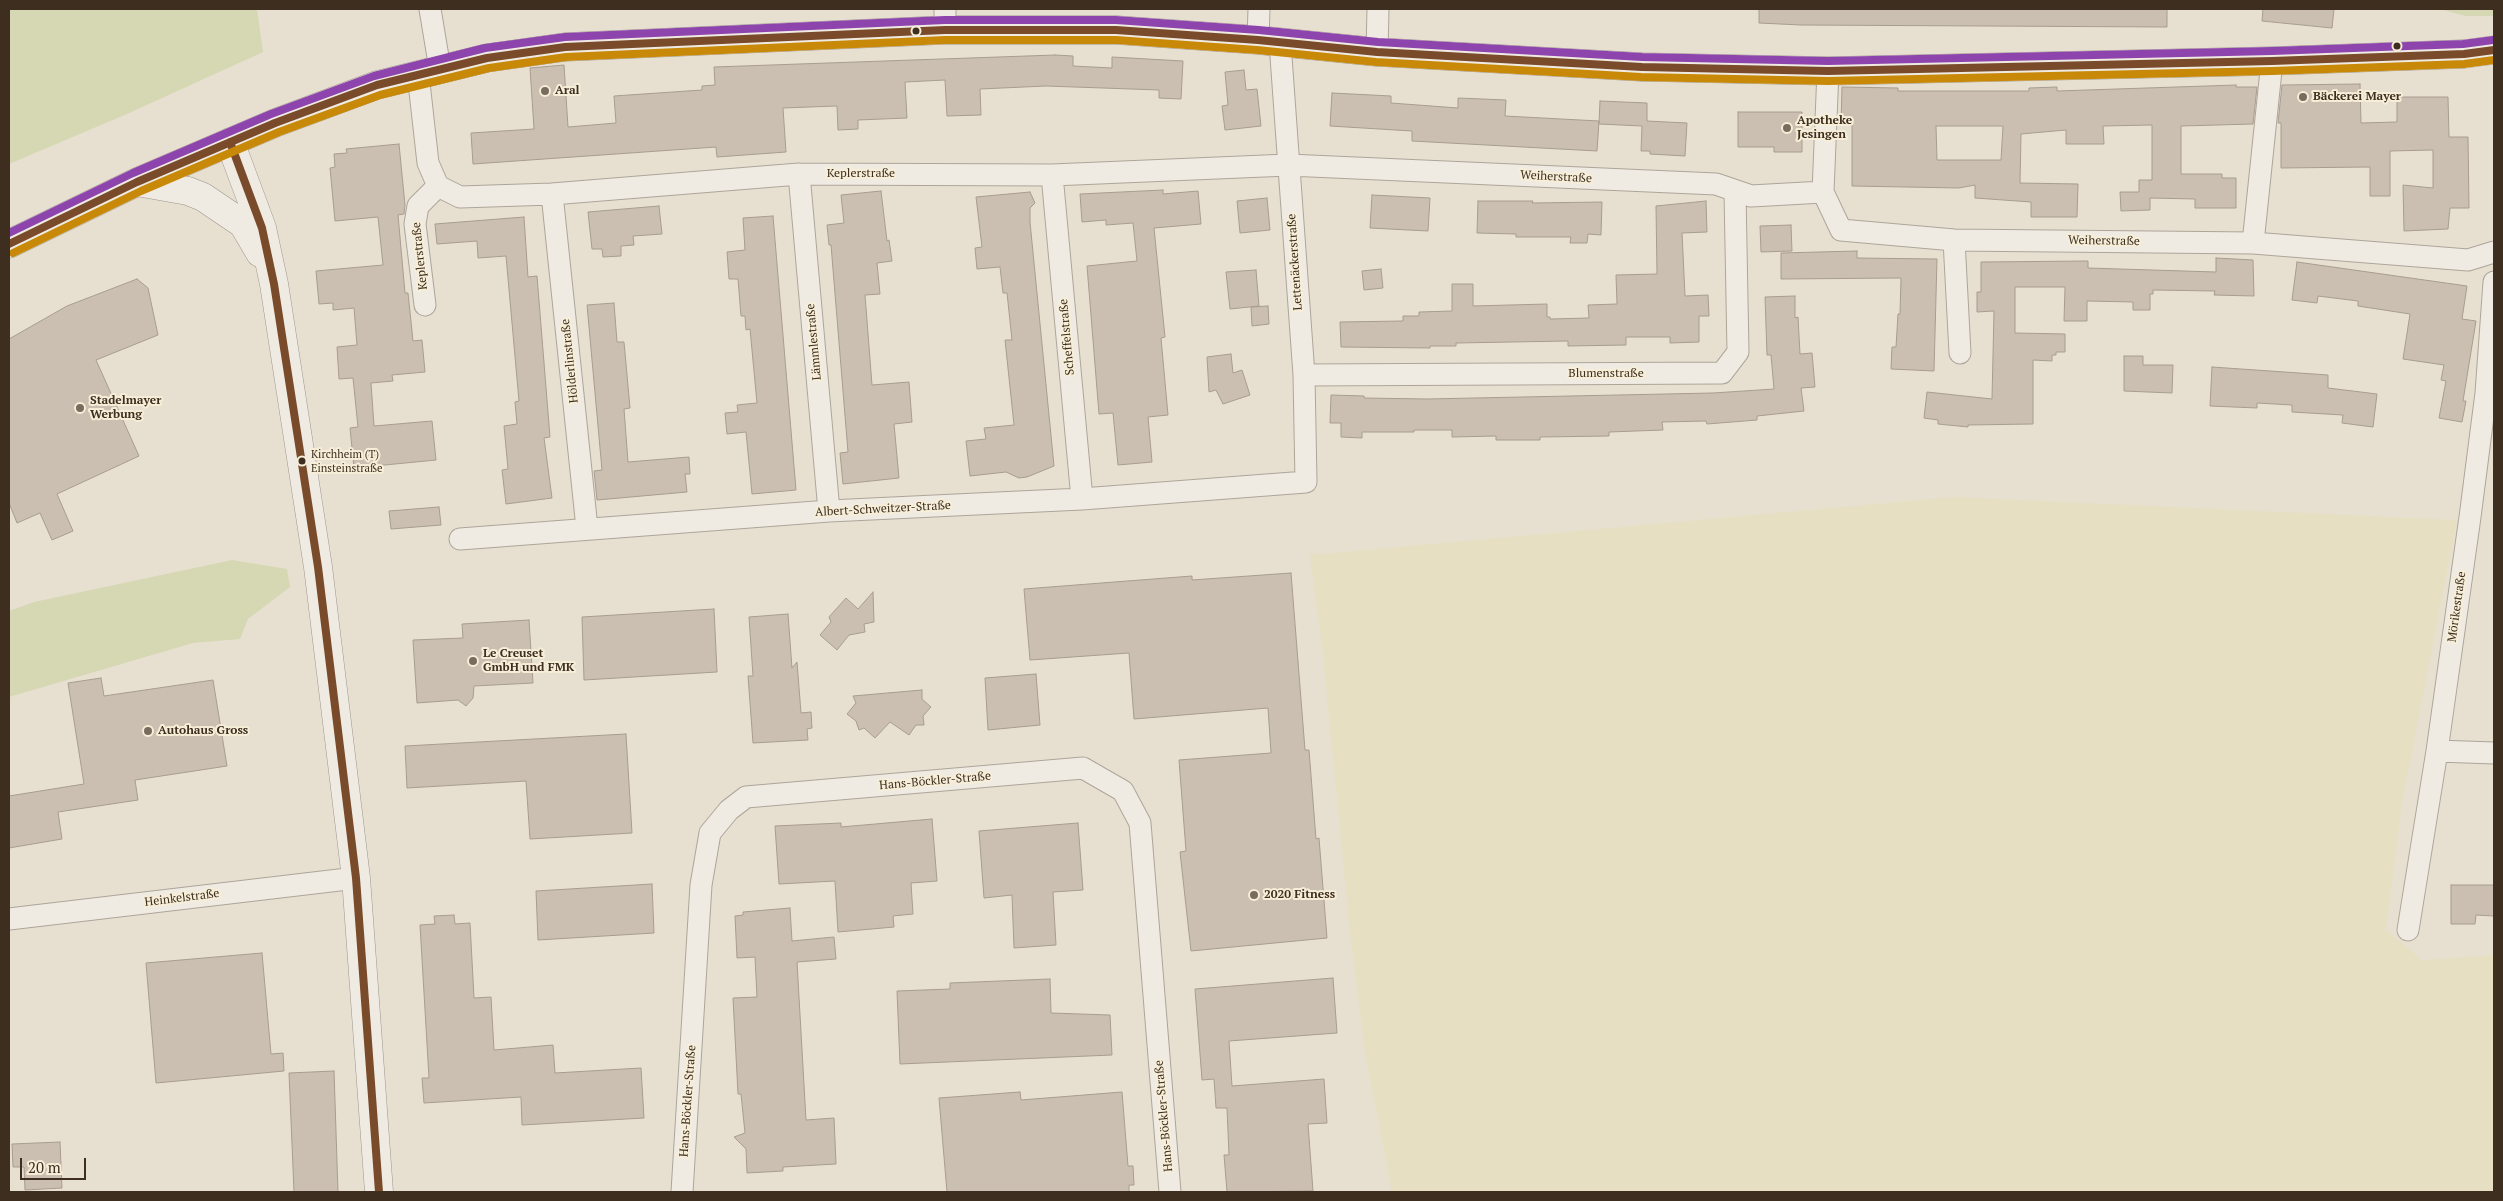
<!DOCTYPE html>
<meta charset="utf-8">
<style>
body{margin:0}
#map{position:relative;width:2503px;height:1201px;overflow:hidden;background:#e7e0d1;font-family:"PT Serif",serif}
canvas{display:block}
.frame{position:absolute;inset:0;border:10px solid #3d2e20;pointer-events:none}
.scale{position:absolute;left:20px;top:1158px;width:66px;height:22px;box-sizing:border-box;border:2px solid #3d2e20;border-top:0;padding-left:6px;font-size:15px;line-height:18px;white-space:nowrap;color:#3d2e20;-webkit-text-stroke:4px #f7eed8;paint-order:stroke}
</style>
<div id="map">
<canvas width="2503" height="1201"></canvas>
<div class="frame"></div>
<div class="scale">20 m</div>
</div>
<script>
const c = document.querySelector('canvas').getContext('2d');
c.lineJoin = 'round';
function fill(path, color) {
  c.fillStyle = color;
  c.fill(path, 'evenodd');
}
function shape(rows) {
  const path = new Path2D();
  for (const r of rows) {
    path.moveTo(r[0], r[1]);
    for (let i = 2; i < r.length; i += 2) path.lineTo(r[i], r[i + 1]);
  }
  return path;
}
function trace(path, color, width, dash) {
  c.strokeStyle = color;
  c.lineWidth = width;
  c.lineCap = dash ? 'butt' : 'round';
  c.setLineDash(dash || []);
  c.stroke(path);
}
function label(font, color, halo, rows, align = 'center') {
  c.font = font + ' "PT Serif",serif';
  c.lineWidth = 4;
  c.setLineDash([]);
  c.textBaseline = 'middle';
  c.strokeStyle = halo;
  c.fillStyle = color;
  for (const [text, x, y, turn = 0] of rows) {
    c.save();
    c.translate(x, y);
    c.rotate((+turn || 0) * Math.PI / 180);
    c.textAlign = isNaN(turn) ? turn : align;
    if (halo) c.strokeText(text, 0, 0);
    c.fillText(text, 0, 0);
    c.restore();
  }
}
fill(shape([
 [1954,497,2457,520,2402,802,2386,930,2422,960,2494,955,2494,1192,1392,1192,1365,1053,1350,934,1323,655,1310,555]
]), '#e6dfc2');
fill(shape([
 [9,9,257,9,263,52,127,114,9,164],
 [2440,9,2494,9,2494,16,2465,16],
 [232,560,287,569,290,587,248,619,240,639,193,643,9,697,9,611,34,602]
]), '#d6d7b3');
const building = shape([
 [1759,9,2167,9,2167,27,1801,25,1759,23,1759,9],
 [2263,9,2334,9,2332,28,2262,21,2263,9],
 [1055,55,1073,56,1073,66,1112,68,1112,57,1183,61,1181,99,1159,98,1159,90,1046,86,980,89,981,115,947,116,945,80,905,82,907,118,858,120,858,129,838,130,837,106,783,108,786,152,717,157,716,147,473,164,471,133,534,129,530,68,564,65,568,127,616,123,614,96,702,90,702,86,715,85,714,67,1055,55],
 [1244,70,1246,90,1257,89,1261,126,1225,130,1222,106,1228,105,1225,72,1244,70],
 [2360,84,2361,123,2397,122,2397,97,2448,97,2449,137,2468,137,2469,208,2450,208,2448,229,2404,231,2403,185,2433,188,2433,150,2390,151,2390,196,2370,196,2370,167,2281,168,2281,123,2278,123,2282,85,2360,84],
 [2236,85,2236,87,2257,87,2253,124,2181,126,2181,174,2222,174,2222,178,2236,178,2236,208,2195,208,2195,199,2150,198,2150,210,2121,211,2120,192,2139,192,2139,180,2152,180,2152,125,2103,126,2104,144,2066,144,2066,130,2021,134,2020,183,2078,184,2077,217,2031,217,2031,202,1975,198,1975,185,1959,188,1852,186,1852,125,1841,124,1842,87,1898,88,1898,91,2029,91,2029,88,2057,87,2057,91,2236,85],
 [1936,126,2003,126,2001,160,1937,160,1936,126],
 [1332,93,1391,96,1391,103,1458,108,1458,98,1506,100,1505,116,1599,121,1597,151,1412,141,1412,131,1330,126,1332,93],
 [1600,101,1647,103,1647,121,1687,123,1685,156,1650,154,1650,151,1641,151,1642,126,1599,124,1600,101],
 [1738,112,1802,112,1802,152,1774,152,1774,147,1738,147,1738,112],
 [399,144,405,205,404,214,398,215,405,293,408,293,413,341,422,340,425,372,392,375,393,381,371,383,374,426,432,421,436,460,354,468,350,428,358,427,353,378,339,379,337,347,357,345,354,308,333,310,333,303,319,304,316,271,383,265,378,217,335,221,330,168,335,167,334,154,347,153,346,149,399,144],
 [1163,190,1163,194,1198,191,1201,224,1154,228,1165,337,1161,338,1168,415,1148,417,1152,462,1118,465,1113,413,1099,414,1087,266,1137,261,1133,223,1106,225,1106,220,1082,222,1080,194,1163,190],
 [881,191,887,241,889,240,892,261,877,263,880,294,865,295,872,385,909,382,912,422,894,424,899,478,843,484,840,453,848,452,831,245,829,245,827,225,844,223,841,195,881,191],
 [1030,192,1035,203,1030,208,1030,222,1054,466,1027,477,1019,478,1006,472,970,476,966,441,986,439,984,428,1014,425,1005,340,1012,340,1007,293,1003,293,1000,267,977,269,975,248,982,247,976,197,1030,192],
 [1372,195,1430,198,1428,231,1370,228,1372,195],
 [1267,198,1270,230,1240,233,1237,201,1267,198],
 [1478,201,1533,201,1532,203,1602,202,1601,235,1588,234,1587,243,1570,243,1571,237,1516,237,1516,234,1477,233,1478,201],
 [1706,201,1707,232,1682,233,1685,296,1708,295,1709,316,1699,316,1699,342,1670,343,1670,337,1626,337,1626,345,1568,346,1568,341,1456,343,1456,346,1430,346,1430,348,1341,347,1340,322,1403,321,1403,316,1419,316,1419,312,1452,311,1452,284,1473,284,1473,306,1547,304,1547,317,1550,317,1550,319,1589,318,1588,305,1617,304,1616,275,1657,274,1656,206,1706,201],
 [659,206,662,234,633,236,634,245,621,246,621,256,603,257,602,249,592,249,588,212,659,206],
 [773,216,796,490,752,494,746,432,727,434,725,413,738,412,737,405,757,403,750,329,746,330,745,316,741,316,738,279,729,279,727,252,745,250,743,218,773,216],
 [524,217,528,277,537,276,550,437,544,438,552,498,506,504,502,470,508,469,504,426,517,424,515,402,519,401,506,256,478,258,477,241,437,244,435,224,524,217],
 [1791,225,1792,251,1761,252,1760,226,1791,225],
 [1857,251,1857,258,1937,259,1934,371,1891,369,1892,347,1896,347,1898,314,1900,314,1901,278,1781,279,1781,253,1857,251],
 [2216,258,2253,260,2254,296,2214,295,2215,291,2153,290,2153,294,2150,294,2150,310,2133,310,2133,302,2087,301,2087,321,2064,321,2065,287,2015,287,2015,333,2065,334,2065,352,2056,352,2056,355,2052,355,2052,361,2033,360,2033,424,1968,425,1968,427,1938,424,1938,420,1924,418,1927,392,1992,399,1994,311,1977,312,1977,292,1981,292,1981,262,2088,261,2088,268,2216,272,2216,258],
 [2297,262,2467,286,2462,319,2476,321,2463,401,2466,401,2462,422,2439,418,2446,381,2441,380,2444,365,2403,359,2410,314,2358,306,2358,301,2318,296,2317,303,2292,300,2297,262],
 [1381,269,1383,288,1364,290,1362,271,1381,269],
 [1256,270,1259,306,1230,309,1226,272,1256,270],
 [137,279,148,288,158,335,96,360,139,456,57,494,73,531,52,540,40,513,17,523,9,503,9,339,67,306,137,279],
 [1795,296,1795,318,1798,317,1800,354,1812,353,1815,387,1801,388,1804,411,1757,416,1757,420,1707,424,1706,421,1662,422,1663,430,1609,432,1609,436,1540,437,1540,440,1496,440,1496,436,1452,437,1452,430,1414,430,1414,432,1362,432,1362,438,1341,437,1341,423,1330,423,1331,395,1364,396,1364,398,1427,399,1713,393,1774,389,1771,355,1767,355,1765,297,1795,296],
 [614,303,617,342,624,342,630,408,624,409,628,462,689,457,690,474,685,474,687,492,597,500,594,471,602,470,587,305,614,303],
 [1268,306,1269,324,1252,326,1251,307,1268,306],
 [1231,354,1233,373,1242,370,1250,395,1223,404,1216,390,1209,392,1207,357,1231,354],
 [2124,356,2143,356,2143,365,2173,365,2172,393,2124,391,2124,356],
 [2212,367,2328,375,2328,388,2377,394,2373,427,2342,423,2343,415,2292,412,2292,405,2257,403,2257,408,2210,406,2212,367],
 [439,507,441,525,391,529,389,511,439,507],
 [1291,573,1305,750,1309,750,1316,839,1319,838,1327,938,1191,951,1180,852,1186,851,1179,760,1271,753,1268,708,1134,719,1129,653,1030,660,1024,589,1192,576,1192,580,1291,573],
 [873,592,874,622,864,624,865,632,849,635,837,650,820,635,831,622,829,617,846,598,858,609,873,592],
 [714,609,717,672,584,680,582,617,714,609],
 [788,614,792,668,797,662,801,713,811,712,812,728,807,729,808,740,753,743,748,676,753,676,749,617,788,614],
 [529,620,533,683,474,686,473,698,466,706,458,700,417,703,413,640,463,638,462,624,529,620],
 [1036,674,1040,725,988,730,985,678,1036,674],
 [101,678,104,696,213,680,227,766,135,780,138,800,58,812,62,839,9,848,9,796,84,784,68,683,101,678],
 [922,690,922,699,931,707,923,716,924,725,916,725,909,735,890,722,875,738,864,728,859,730,856,721,847,714,856,703,853,696,922,690],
 [626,734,632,833,530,839,526,781,407,788,405,746,626,734],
 [932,819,937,881,911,883,913,914,893,916,894,927,838,932,835,881,779,884,775,826,841,823,841,827,932,819],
 [1078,823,1083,890,1053,892,1056,945,1014,948,1012,895,984,898,979,831,1078,823],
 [652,884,654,933,538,940,536,891,652,884],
 [2451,885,2494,885,2494,916,2476,915,2475,924,2451,924,2451,885],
 [790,908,792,941,834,937,836,959,797,962,806,1120,834,1118,836,1164,783,1167,783,1171,747,1173,746,1149,734,1137,745,1133,741,1094,738,1094,733,998,757,997,755,957,737,958,735,916,743,915,743,912,790,908],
 [454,915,455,924,470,923,474,998,491,997,494,1050,553,1045,555,1073,641,1068,644,1118,522,1125,521,1097,424,1103,422,1078,429,1078,420,925,435,924,434,916,454,915],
 [262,953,271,1054,283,1053,284,1071,156,1083,146,963,262,953],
 [1333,978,1337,1033,1229,1041,1232,1086,1324,1079,1327,1123,1308,1124,1313,1191,1227,1192,1224,1155,1229,1155,1227,1108,1216,1108,1214,1079,1202,1080,1195,989,1333,978],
 [1050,979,1051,1013,1110,1015,1112,1055,900,1064,897,991,950,989,950,983,1050,979],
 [334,1071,338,1192,294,1192,289,1073,334,1071],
 [1020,1092,1021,1100,1122,1092,1128,1166,1133,1166,1134,1185,1129,1185,1129,1192,947,1192,939,1098,1020,1092],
 [60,1142,62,1188,25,1190,24,1167,13,1167,12,1144,60,1142]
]);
fill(building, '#cbbfb2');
trace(building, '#a89c90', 1);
const street = shape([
 [430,9,440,69],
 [945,30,945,9],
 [1258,40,1259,9],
 [1377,52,1378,9],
 [418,74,428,163,438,186,460,197,552,194,799,174,1052,175,1288,165,1716,184,1751,196,1823,192,1841,230,1954,240,2253,243,2468,260,2494,252],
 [799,174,829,511],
 [1052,175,1082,499],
 [1823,192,1828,71],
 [552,194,587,528],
 [1954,240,1960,353],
 [2253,243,2272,61],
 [425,305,415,224,418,206,438,186],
 [1304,375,1722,373,1738,352,1735,192],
 [460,539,829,511,1082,499,1306,482,1304,375,1280,43],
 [2437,751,2494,753],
 [9,919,356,878],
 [2408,930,2437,751,2470,517,2486,393,2494,282],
 [682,1192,701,885,710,833,729,810,746,797,1083,768,1123,791,1140,823,1170,1192]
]);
const secondary = shape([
 [230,142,262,228,274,284,318,567,356,878,379,1192],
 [137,182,188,191,203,197,243,224,260,253],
 [9,244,137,182,275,123,377,85,487,58,565,47,945,30,1116,30,1258,40,1377,52,1642,67,1828,71,2272,61,2464,54,2494,50]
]);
trace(street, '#ada599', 23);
trace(secondary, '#9c958a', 29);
trace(street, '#efebe3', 21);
trace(secondary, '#efebe3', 28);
trace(shape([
 [230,142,262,228,274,284,318,567,356,878,379,1192],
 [9,244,137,182,275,123,377,85,487,58,565,47,945,30,1116,30,1258,40,1377,52,1642,67,1828,71,2272,61,2464,54,2494,50]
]), '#7a4b2a', 8);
trace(shape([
 [13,253,141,191,279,132,380,95,489,68,566,57,945,40,1116,40,1257,50,1376,62,1641,77,1828,81,2272,71,2464,64,2494,60]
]), '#c88808', 8);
trace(shape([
 [9,233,133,173,271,114,374,76,485,48,565,37,945,20,1116,20,1259,30,1378,42,1642,57,1828,61,2272,51,2463,44,2493,40]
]), '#8e44ad', 8);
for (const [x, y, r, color] of [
 [916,31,4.5,"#3d2e20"],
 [2397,46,4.5,"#3d2e20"],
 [545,91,5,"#786c5e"],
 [2303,97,5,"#786c5e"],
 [1787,128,5,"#786c5e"],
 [80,408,5,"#786c5e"],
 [302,461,4.5,"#3d2e20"],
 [473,661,5,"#786c5e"],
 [148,731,5,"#786c5e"],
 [1254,895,5,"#786c5e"]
]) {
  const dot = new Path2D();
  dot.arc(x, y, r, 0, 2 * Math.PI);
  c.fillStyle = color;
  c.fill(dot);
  trace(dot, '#f7eed8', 2);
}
label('11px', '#3d2e20', '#f7eed8', [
 ["Kirchheim (T)",311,455],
 ["Einsteinstraße",311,469]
], 'left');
label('bold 12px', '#3d2e20', '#f7eed8', [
 ["Aral",555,91],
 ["Bäckerei Mayer",2313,97],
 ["Apotheke",1797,121],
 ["Jesingen",1797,135],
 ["Stadelmayer",90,401],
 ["Werbung",90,415],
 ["Le Creuset",483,654],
 ["GmbH und FMK",483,668],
 ["Autohaus Gross",158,731],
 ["2020 Fitness",1264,895]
], 'left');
label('12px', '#3d2e20', '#f7eed8', [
 ["Keplerstraße",861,174],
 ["Weiherstraße",1556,177,3],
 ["Weiherstraße",2104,241,1],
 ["Keplerstraße",420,256,-96],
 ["Lettenäckerstraße",1295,262,-94],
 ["Scheffelstraße",1067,337,-95],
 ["Lämmlestraße",814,342,-95],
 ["Hölderlinstraße",570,361,-96],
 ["Blumenstraße",1606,374],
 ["Albert-Schweitzer-Straße",883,509,-3],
 ["Mörikestraße",2457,607,-82],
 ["Hans-Böckler-Straße",935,781,-5],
 ["Heinkelstraße",182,898,-7],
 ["Hans-Böckler-Straße",688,1101,-86],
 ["Hans-Böckler-Straße",1164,1116,-95]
]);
</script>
